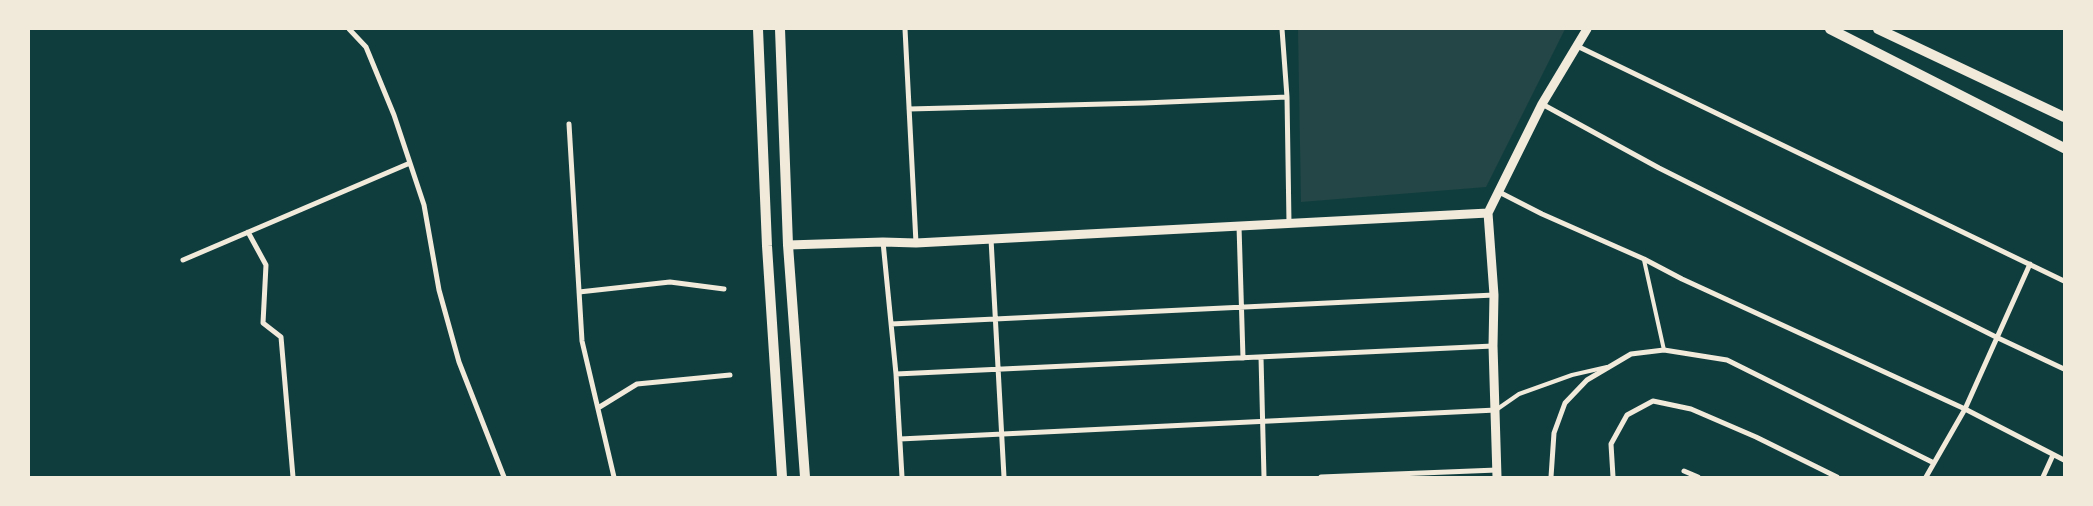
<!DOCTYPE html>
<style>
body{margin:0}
#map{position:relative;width:2093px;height:506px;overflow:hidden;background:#0f3d3e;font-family:Montserrat,sans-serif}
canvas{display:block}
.frame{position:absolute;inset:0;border:30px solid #f1e9da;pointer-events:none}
</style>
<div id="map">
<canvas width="2093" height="506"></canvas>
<div class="frame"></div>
</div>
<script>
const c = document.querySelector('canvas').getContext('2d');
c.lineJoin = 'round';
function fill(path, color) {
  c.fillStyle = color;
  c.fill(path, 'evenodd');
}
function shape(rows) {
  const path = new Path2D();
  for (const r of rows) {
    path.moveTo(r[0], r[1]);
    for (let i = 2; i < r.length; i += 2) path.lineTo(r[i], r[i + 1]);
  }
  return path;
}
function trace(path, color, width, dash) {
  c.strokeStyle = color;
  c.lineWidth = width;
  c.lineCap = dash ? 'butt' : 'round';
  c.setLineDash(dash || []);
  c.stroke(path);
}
fill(shape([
 [1298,29,1565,29,1486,187,1301,202]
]), '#244646');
trace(shape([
 [1644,260,1664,350],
 [1496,410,1519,394,1572,375,1607,367]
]), '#f1e9da', 4);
trace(shape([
 [349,29,366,47,394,115,424,205,439,290,459,362,504,477],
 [905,29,916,243],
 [1282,29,1287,97,1289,223],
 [1577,46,2064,281],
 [1542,104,1659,168,1996,337,2064,369],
 [909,109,1144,103,1287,97],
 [569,124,582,341,614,477],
 [1499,192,1542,214,1644,259,1682,279,1965,409,2064,460],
 [1239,226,1243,358],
 [248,232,266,265,263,323,281,337,293,477],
 [991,239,1004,477],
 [883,242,896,374,902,477],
 [183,260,410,163],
 [579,292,670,282,724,289],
 [891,324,1494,295],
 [1261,357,1264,477],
 [896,374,1493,346],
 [598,408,637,384,730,375],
 [900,439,1496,410],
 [1684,471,1698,477],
 [1321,477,1497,470],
 [1551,477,1554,433,1565,403,1587,380,1631,354,1664,350,1727,360,1934,463],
 [1613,477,1611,444,1627,415,1653,401,1691,409,1756,437,1837,477],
 [1926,477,1965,409,2030,264],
 [2043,477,2053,455]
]), '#f1e9da', 5);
trace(shape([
 [788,245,883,242,916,243,1488,213],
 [1497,477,1493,346,1494,295,1488,213,1542,104,1587,29]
]), '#f1e9da', 9);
trace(shape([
 [758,29,767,246,782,477],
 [780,29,788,245,805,477],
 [1830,29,2064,148],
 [1878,29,2064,117]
]), '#f1e9da', 10);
</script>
